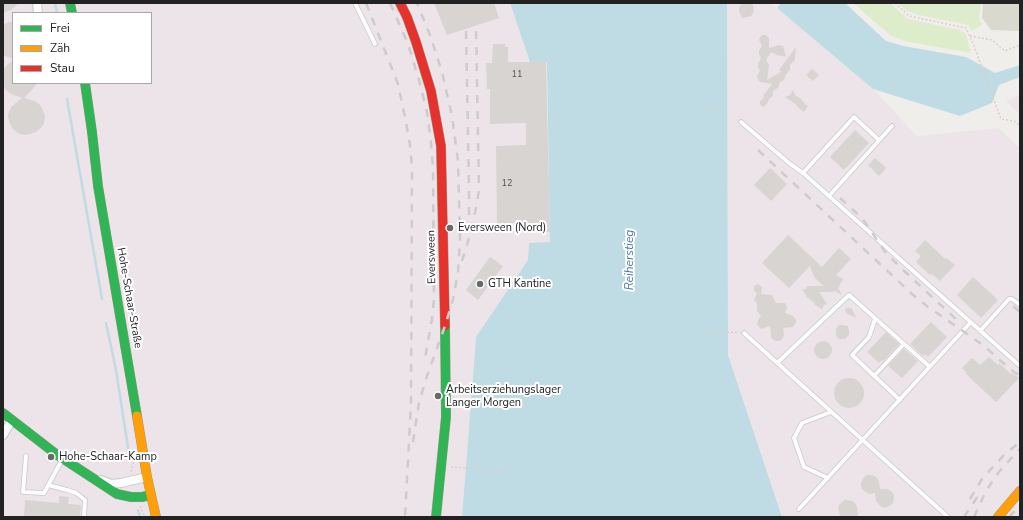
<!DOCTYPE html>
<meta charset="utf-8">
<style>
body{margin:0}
#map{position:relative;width:1023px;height:520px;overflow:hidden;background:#f0eeeb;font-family:"Nunito Sans",sans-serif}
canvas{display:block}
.frame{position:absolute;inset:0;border:4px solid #222;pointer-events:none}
.legend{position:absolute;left:12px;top:12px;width:140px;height:72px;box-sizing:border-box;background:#fff;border:1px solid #a7a7a7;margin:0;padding:5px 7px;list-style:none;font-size:12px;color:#222}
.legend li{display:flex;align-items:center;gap:8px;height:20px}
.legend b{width:20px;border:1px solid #a7a7a7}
</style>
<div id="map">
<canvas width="1023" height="520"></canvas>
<div class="frame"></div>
<ul class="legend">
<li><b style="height:5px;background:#30b455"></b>Frei</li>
<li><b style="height:5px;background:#ff9f0a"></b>Zäh</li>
<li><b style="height:5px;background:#e5322d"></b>Stau</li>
</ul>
</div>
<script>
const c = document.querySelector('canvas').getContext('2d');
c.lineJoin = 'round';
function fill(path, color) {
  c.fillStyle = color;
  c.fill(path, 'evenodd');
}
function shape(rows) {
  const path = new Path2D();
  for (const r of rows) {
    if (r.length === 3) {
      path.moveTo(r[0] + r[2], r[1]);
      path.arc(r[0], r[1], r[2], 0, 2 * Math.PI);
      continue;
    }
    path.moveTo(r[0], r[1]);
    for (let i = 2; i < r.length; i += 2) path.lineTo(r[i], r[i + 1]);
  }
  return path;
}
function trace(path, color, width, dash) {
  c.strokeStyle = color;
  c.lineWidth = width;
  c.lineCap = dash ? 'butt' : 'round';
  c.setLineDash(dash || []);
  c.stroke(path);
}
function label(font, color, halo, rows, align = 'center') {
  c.font = font + ' "Nunito Sans",sans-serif';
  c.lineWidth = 4;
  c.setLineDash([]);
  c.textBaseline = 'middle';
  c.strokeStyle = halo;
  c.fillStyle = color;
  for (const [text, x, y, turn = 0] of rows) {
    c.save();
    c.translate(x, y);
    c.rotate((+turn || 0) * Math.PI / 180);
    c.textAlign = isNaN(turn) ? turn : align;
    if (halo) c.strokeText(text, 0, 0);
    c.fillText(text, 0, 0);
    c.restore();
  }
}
fill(shape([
 [3,3,510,3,530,62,547,62,550,243,529,243,528,260,476,337,462,517,3,517],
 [13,13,151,13,151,83,13,83],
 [727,3,771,3,777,8,873,89,917,136,998,128,1020,148,1020,517,782,517,728,355],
 [1020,94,1020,114,1006,101]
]), '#ede4e9');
fill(shape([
 [983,3,1020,3,1020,31,991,30,982,18]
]), '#d9d9cd');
fill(shape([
 [853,3,890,3,908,19,959,30,965,33,967,38,971,53,909,42,891,36],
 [898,3,981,3,979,17,982,25,971,31,969,25,919,15,906,10]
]), '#ddeccb');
fill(shape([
 [510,3,727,3,728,355,782,517,462,517,476,337,528,260,529,243,550,242,547,62,530,62],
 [781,3,845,3,886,41,903,46,966,57,995,73,1020,65,1020,77,999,85,992,103,960,116,873,89,777,8]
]), '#bfdbe3');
trace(shape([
 [55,3,57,13],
 [67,99,102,299],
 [106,323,116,370,129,454],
 [138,510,140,517]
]), '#bfdbe3', 2.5);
fill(shape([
 [3,3,19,3,11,10,3,13],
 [434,3,494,3,499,18,447,35],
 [742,3,751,3,753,5,754,11,751,16,748,17,742,18,739,11,739,8],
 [9,22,13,22,13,59,3,55,3,25],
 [762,35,766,35,769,38,769,48,779,45,783,46,786,57,777,55,771,52,766,60,769,65,767,80,781,72,781,71,779,70,796,47,795,60,790,65,790,70,786,74,784,80,779,83,779,87,773,91,773,96,769,99,767,104,763,107,760,104,760,101,764,98,764,96,762,97,772,84,761,82,759,81,757,77,760,70,758,68,758,64,761,58,759,55,759,51,762,46,759,40,760,37],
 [493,44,505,44,505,47,508,47,508,62,546,62,550,232,528,232,528,223,497,223,496,146,526,145,526,123,490,124,490,89,487,89,486,63,492,63],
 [13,60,13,83,37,83,33,89,24,98,35,101,40,105,43,110,45,116,44,123,41,128,36,132,30,134,24,135,18,133,13,129,10,124,8,117,9,111,12,106,22,98,11,94,6,90,3,85,3,71,5,67],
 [812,69,819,75,813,81,806,75],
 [793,90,795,95,801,99,805,104,808,106,804,112,799,108,794,103,785,97,790,95],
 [855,130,869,143,844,170,830,157],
 [875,158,886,168,879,176,868,165],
 [770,168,787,184,771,201,754,185],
 [788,235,822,267,839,248,851,259,836,275,843,279,838,288,842,295,835,291,832,292,819,292,827,304,824,305,822,309,815,305,814,302,811,301,810,299,806,297,806,295,802,290,806,289,807,286,824,286,814,277,810,266,789,288,762,263],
 [925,240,945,259,946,258,955,265,940,281,932,274,930,275,916,262,921,256,915,251],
 [490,257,503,266,478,300,466,290],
 [973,277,998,300,981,318,957,295],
 [758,284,762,287,761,294,772,295,776,303,785,303,787,307,785,313,793,316,796,320,796,323,793,327,783,328,784,336,781,340,779,341,776,341,772,339,771,337,770,326,761,329,758,326,757,324,758,320,761,316,757,311,757,303,754,300,755,297,757,294,754,290,754,286],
 [848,307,852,309,856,318,846,313,845,310],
 [931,322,947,337,928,357,925,354,923,356,910,344],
 [839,325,842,325,848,326,849,332,849,335,845,339,839,339,836,336,836,329],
 [886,332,899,344,883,361,882,360,879,363,867,352],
 [823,350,9],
 [904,349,918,361,902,378,888,366],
 [989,357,998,365,999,363,1011,374,1012,373,1019,378,996,402,966,374,967,373,962,368,972,358,980,365],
 [849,393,15],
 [868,475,875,476,877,478,879,482,880,489,886,489,889,490,892,492,894,495,894,499,893,503,891,505,887,507,884,508,880,506,876,501,875,493,869,494,863,490,861,487,861,483,864,477],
 [59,496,69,497,68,504,81,505,80,517,53,517,41,516,41,517,24,517,25,500,59,503],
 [845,500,852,501,855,503,857,507,858,517,843,517,840,515,838,508,839,505,842,502]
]), '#d7d4d2');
const lane = shape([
 [355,3,375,44],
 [741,122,789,163,803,173,1020,366],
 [803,173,854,117,879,140],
 [829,196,892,126],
 [875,319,869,337,852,355,900,400],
 [980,331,1009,299,1012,299,1020,305],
 [744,333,948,517],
 [777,363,849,295,930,367],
 [874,376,904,344],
 [26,456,23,492,44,493,58,467,63,459],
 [828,478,804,467,794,438,802,423,831,412],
 [48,485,67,490,76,493,85,500,84,517],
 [799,509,971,322]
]);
const street = shape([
 [37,3,38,13],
 [3,435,12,420],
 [101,480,111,484,121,483,147,477]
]);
const fast = shape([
 [70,3,72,13],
 [85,83,92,132,98,186,137,416],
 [3,413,56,454,117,494,131,497,142,497,151,495],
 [436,517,446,417,445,326]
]);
const slow = shape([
 [137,416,147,477,156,517],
 [998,517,1020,491]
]);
const jam = shape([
 [400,3,407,17,416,42,431,91,441,146,445,326]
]);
trace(lane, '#c9c8c7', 5.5);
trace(street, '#c9c8c7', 10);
trace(fast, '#999a82', 10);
trace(slow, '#999a82', 10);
trace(jam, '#999a82', 10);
trace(shape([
 [895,3,909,16,966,28,974,46,1001,119,1014,121,1020,126],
 [970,36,992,40,1005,51,1020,45],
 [703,109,725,110],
 [707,333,739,332],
 [451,467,504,471,512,465],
 [131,472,134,460],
 [140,506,145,517]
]), '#dccecd', 1.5, [2, 2]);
trace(lane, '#fdfcfc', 4);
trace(street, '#fdfcfc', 8);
trace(fast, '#30b455', 9);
trace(slow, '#ff9f0a', 9);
trace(jam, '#e5322d', 9);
trace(shape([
 [366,3,398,84,406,122,410,145,412,167,411,403,405,517],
 [390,3,408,44,419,80,427,112,431,143,433,168,434,299,432,319,425,358],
 [466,31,469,187,469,221],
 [758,150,912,294,928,307,963,331,984,346,1010,369,1020,376],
 [840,198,862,218,886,253,902,269,959,322],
 [462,261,469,238,476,208,479,190,476,27],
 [1013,306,1020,312],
 [413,442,419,403,427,376,445,326,453,299,458,273,460,239,458,161,452,116,442,72,430,35,417,3],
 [970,499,982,479,991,469,1005,454,1020,442],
 [964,517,978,496],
 [974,517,985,493,995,477,1003,467,1020,449],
 [1009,517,1020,505]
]), '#ccc', 2.5, [8, 8]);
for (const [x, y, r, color] of [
 [450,228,4,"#6a6968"],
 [480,284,4,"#6a6968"],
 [438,396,4,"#6a6968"],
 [51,457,4,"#6a6968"]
]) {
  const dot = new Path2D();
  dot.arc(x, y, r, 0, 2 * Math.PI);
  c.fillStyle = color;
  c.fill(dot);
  trace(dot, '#fff', 1.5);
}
label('9px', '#4f4e4e', null, [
 ["11",517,75],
 ["12",507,184]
]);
label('11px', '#222', '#fff', [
 ["Eversween (Nord)",458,228],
 ["GTH Kantine",488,284],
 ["Arbeitserziehungslager",446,390],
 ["Langer Morgen",446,403],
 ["Hohe-Schaar-Kamp",59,457]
], 'left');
label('11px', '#222', '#fff', [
 ["Eversween",432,257,-91],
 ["Hohe-Schaar-Straße",129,298,80]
]);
label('italic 12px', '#4a7aab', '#fff', [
 ["Reiherstieg",630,260,-90]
]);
</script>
